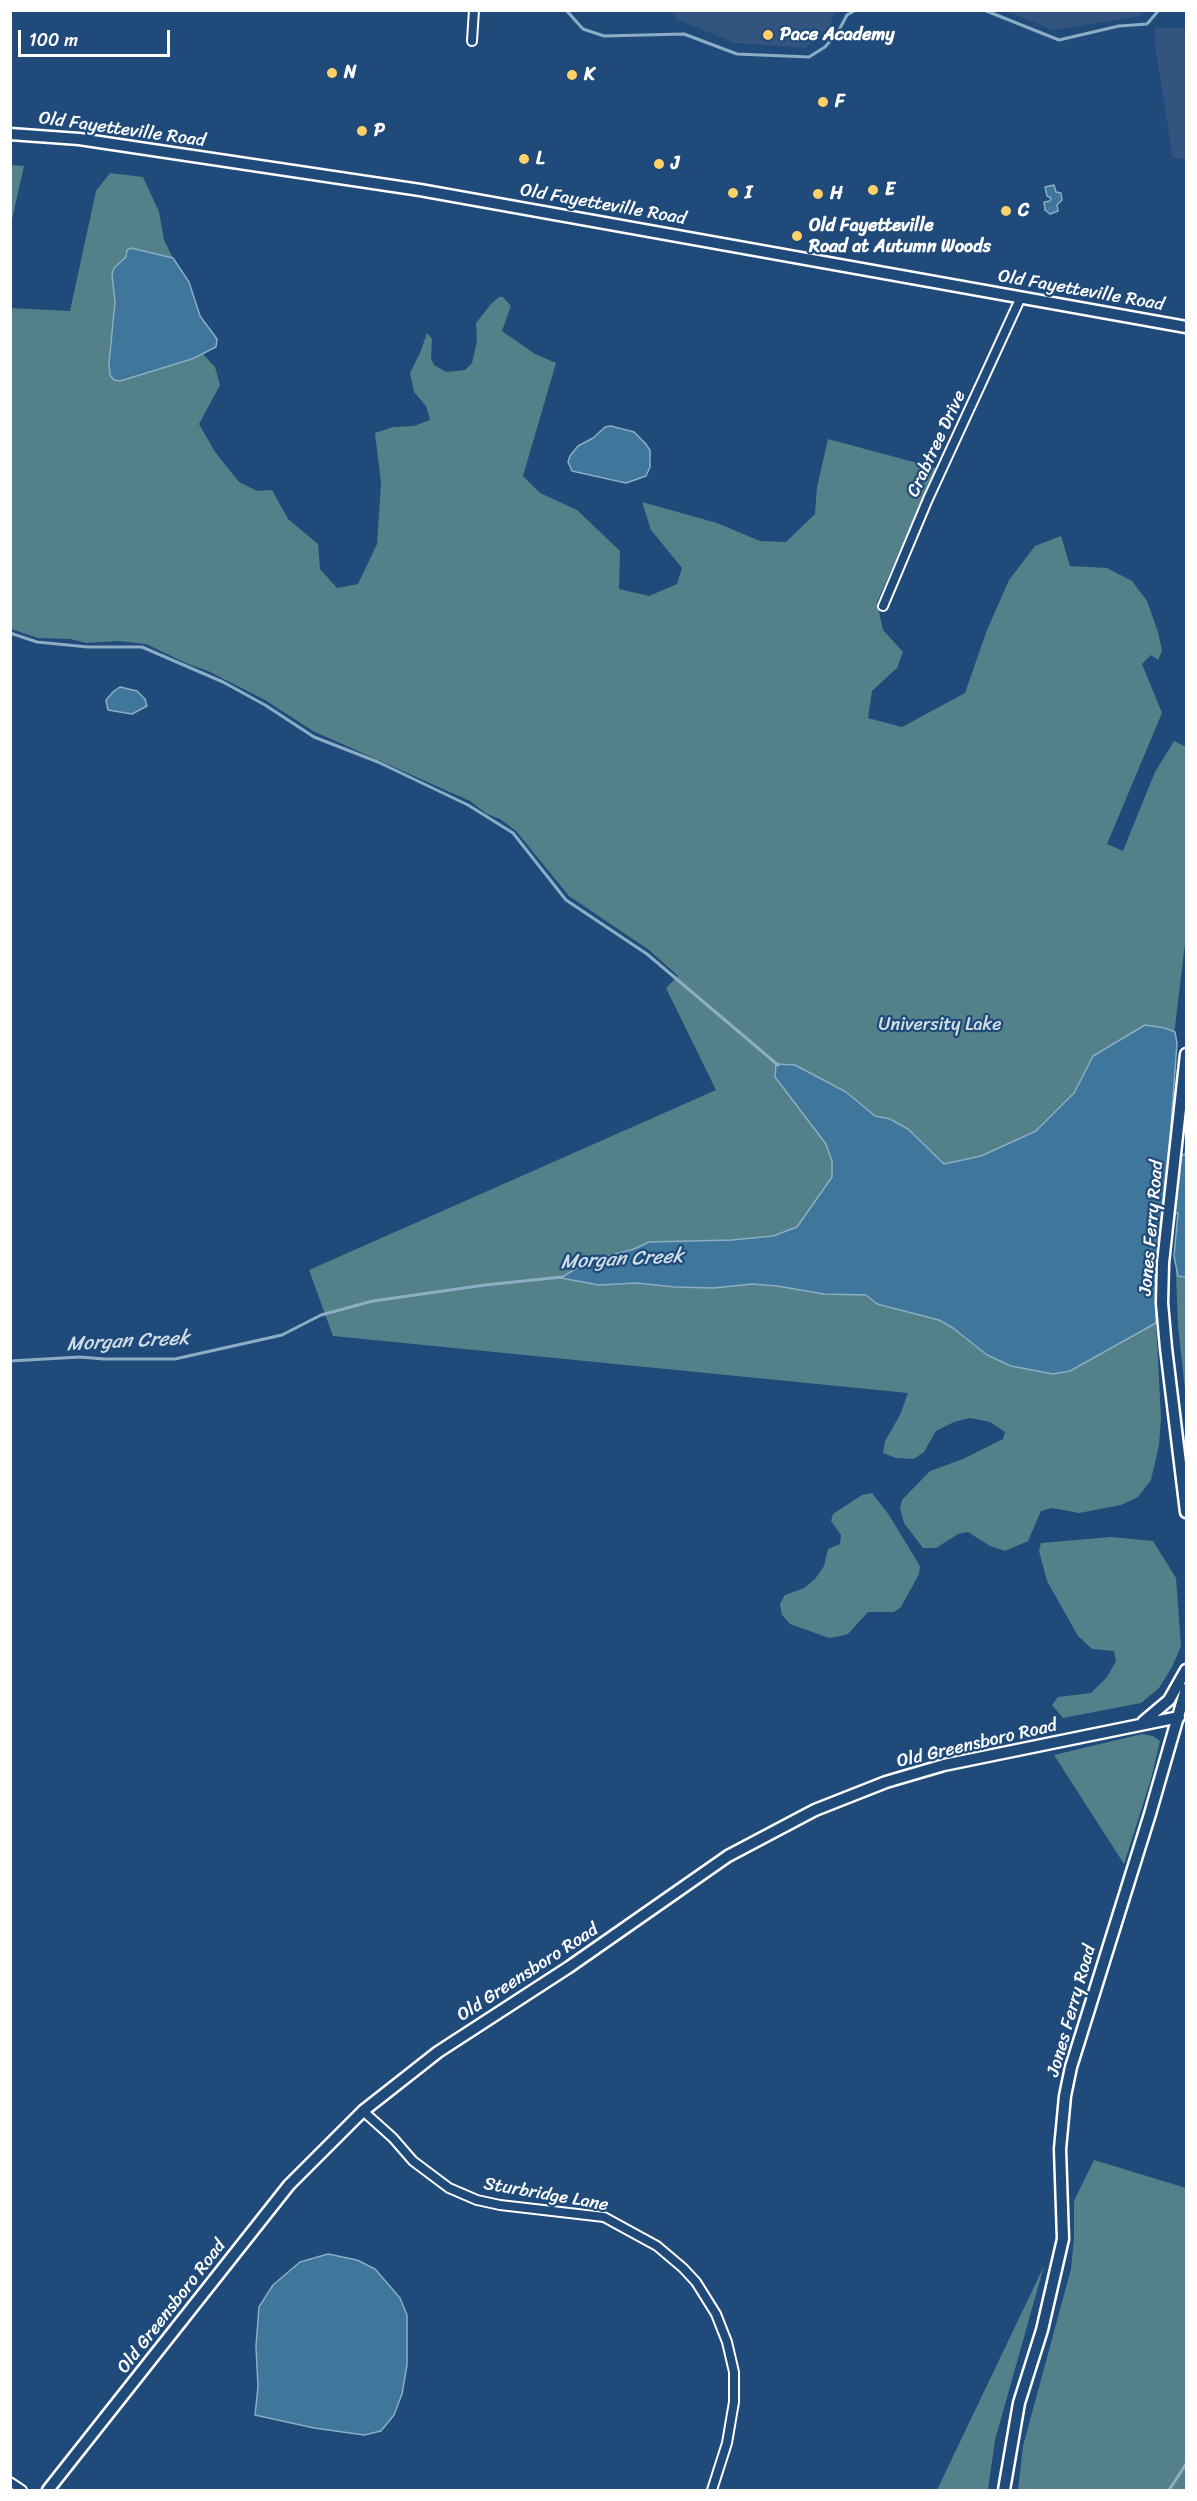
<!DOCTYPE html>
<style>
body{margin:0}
#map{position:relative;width:1197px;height:2501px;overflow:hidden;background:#1f4a7a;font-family:Sriracha,sans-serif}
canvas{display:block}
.frame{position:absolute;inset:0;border:12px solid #fff;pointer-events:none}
.scale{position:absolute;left:18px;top:30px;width:152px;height:27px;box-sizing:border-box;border:3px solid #fff;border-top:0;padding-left:8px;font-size:18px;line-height:21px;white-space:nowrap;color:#fff;-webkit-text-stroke:4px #1f4a7a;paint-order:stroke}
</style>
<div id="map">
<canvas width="1197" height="2501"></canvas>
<div class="frame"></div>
<div class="scale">100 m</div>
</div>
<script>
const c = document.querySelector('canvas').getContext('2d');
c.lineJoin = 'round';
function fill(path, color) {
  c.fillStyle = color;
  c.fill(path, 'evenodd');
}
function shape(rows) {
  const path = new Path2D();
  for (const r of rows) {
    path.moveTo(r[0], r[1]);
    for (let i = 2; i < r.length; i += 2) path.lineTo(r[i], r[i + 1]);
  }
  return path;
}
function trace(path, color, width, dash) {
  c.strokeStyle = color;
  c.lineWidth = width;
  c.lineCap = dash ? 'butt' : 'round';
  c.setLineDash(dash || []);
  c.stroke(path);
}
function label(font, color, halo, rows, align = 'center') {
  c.font = font + ' Sriracha,sans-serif';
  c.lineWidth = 4.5;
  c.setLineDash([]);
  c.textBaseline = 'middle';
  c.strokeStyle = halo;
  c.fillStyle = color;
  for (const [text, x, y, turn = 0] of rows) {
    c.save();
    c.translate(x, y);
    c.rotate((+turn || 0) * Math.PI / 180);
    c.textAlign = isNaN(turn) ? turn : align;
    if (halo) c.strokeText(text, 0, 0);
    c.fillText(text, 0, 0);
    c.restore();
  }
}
fill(shape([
 [671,11,835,11,829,28,805,48,735,43,678,20],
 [1006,11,1146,10,1146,11,1141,16,1053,30],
 [1155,28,1186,28,1186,159,1173,158,1155,46]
]), '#33547e');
fill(shape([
 [11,165,24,166,11,224,10,165],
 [110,173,143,177,159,212,164,240,173,258,131,248,126,257,112,274,115,302,109,363,147,372,154,371,203,354,215,367,220,385,199,424,215,452,239,482,257,491,272,490,288,519,318,544,320,569,337,588,358,584,377,544,381,483,375,433,393,427,414,426,430,420,426,406,414,392,410,373,420,353,427,333,432,339,431,358,434,365,446,372,465,370,472,363,477,341,476,323,491,304,499,297,503,297,511,306,502,331,535,354,556,363,523,476,540,493,577,510,620,551,619,589,649,596,677,584,682,568,651,530,642,502,717,523,760,541,786,542,815,514,817,487,828,439,936,468,877,602,883,630,903,652,897,668,872,691,868,718,902,727,965,693,987,630,1009,580,1035,546,1061,536,1070,566,1107,568,1132,581,1147,601,1158,632,1162,651,1158,660,1151,655,1142,664,1162,713,1107,844,1123,851,1155,772,1174,741,1186,747,1186,935,1149,1245,1150,1326,1156,1323,1161,1418,1159,1445,1151,1480,1138,1497,1121,1505,1079,1513,1052,1508,1041,1511,1028,1541,1005,1551,990,1546,968,1532,958,1534,936,1548,923,1548,904,1523,900,1508,902,1500,930,1471,963,1459,1003,1439,1005,1432,990,1422,970,1418,954,1422,936,1431,924,1452,914,1459,896,1458,883,1453,885,1441,900,1415,908,1393,333,1336,309,1270,716,1090,666,988,678,976,649,950,569,896,516,831,500,819,487,814,470,801,313,731,265,700,208,671,188,664,146,644,118,641,87,643,70,639,38,638,11,629,10,308,70,311,96,191],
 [1186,1168,1186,1398,1178,1326,1176,1274],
 [872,1493,889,1515,920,1566,919,1574,901,1607,894,1612,868,1612,848,1634,841,1636,829,1638,790,1624,782,1615,780,1604,785,1595,804,1588,815,1579,824,1566,828,1549,840,1544,841,1535,831,1521,833,1514,862,1495],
 [1111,1537,1153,1541,1176,1578,1181,1646,1172,1667,1159,1688,1141,1703,1063,1718,1052,1705,1058,1697,1091,1693,1107,1677,1116,1661,1114,1651,1092,1649,1078,1636,1047,1581,1039,1551,1041,1543],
 [1142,1734,1153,1736,1160,1741,1151,1779,1124,1864,1054,1755],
 [1094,2160,1186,2188,1186,2490,1018,2490,1023,2446,1071,2269,1074,2238,1074,2201],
 [1044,2266,995,2440,988,2490,937,2490]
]), '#538089');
const water = shape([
 [1054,185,1056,192,1061,193,1062,200,1057,205,1058,211,1050,214,1045,210,1044,202,1050,201,1051,198,1047,196,1045,187,1054,185],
 [131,248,173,258,189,282,200,316,217,339,216,347,192,359,120,381,114,380,110,375,109,363,115,302,112,274,114,268,126,257,127,250,131,248],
 [611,426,634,432,645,443,650,450,650,467,646,476,626,483,572,471,568,462,570,456,578,446,593,438,605,427,611,426],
 [120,687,137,691,145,699,147,706,132,714,108,710,106,700,114,691,120,687],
 [1145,1025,1165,1028,1175,1032,1177,1043,1169,1153,1185,1155,1186,1147,1186,1277,1178,1276,1174,1256,1178,1213,1162,1216,1155,1273,1156,1323,1070,1371,1053,1374,1011,1366,987,1355,953,1328,939,1320,877,1304,866,1295,824,1294,777,1286,752,1284,714,1288,675,1287,636,1283,599,1285,561,1278,580,1266,604,1257,634,1249,649,1242,732,1240,773,1236,797,1227,832,1177,832,1161,826,1144,775,1077,776,1064,795,1065,846,1092,875,1116,890,1119,908,1129,944,1164,981,1156,1036,1131,1074,1093,1093,1056,1145,1025],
 [328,2254,357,2260,375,2269,400,2298,407,2315,407,2365,402,2394,394,2415,381,2431,364,2435,314,2428,255,2415,258,2387,256,2346,259,2307,273,2285,300,2262,328,2254]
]);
fill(water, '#3f769b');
trace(water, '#8cadc3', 1.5);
trace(shape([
 [566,10,583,29,604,36,684,34,737,54,809,57,825,47,838,32,847,15,856,10],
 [984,10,1059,40,1119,26,1147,24,1159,10],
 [10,633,37,642,88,647,142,647,223,682,265,705,314,737,378,762,468,805,513,833,566,900,647,954,778,1065],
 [10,1361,80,1357,104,1359,175,1359,282,1335,321,1315,373,1301,485,1285,562,1277],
 [1169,2490,1186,2464]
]), '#8cadc3', 3);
const street = shape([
 [472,41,474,10],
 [883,606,928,499,1021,297],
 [363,2111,393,2138,413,2161,449,2188,477,2200,500,2205,604,2217,657,2246,683,2268,696,2282,716,2314,727,2342,734,2372,734,2402,727,2443,712,2490],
 [10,2482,22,2490]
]);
const secondary = shape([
 [10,134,79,139,420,190,1186,327],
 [1186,1054,1163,1263,1162,1303,1166,1348,1186,1512],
 [1143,1722,1169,1700,1186,1670],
 [48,2490,289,2185,363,2111,438,2052,569,1967,728,1856,815,1810,886,1782,944,1765,1179,1717],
 [1004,2490,1019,2403,1042,2330,1063,2239,1060,2149,1065,2096,1071,2067,1150,1814,1186,1689]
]);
trace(street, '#fff', 12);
trace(secondary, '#fff', 15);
trace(street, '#1f4a7a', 8);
trace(secondary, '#1f4a7a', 10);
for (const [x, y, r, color] of [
 [768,35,6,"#ffd166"],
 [332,73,6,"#ffd166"],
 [572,75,6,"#ffd166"],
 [823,102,6,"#ffd166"],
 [362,131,6,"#ffd166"],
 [524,159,6,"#ffd166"],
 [659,164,6,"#ffd166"],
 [873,190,6,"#ffd166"],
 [733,193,6,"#ffd166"],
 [818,194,6,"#ffd166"],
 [1006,211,6,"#ffd166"],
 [797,236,6,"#ffd166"]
]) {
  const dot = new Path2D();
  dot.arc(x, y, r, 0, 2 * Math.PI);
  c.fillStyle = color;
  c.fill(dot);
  trace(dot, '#1f4a7a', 2);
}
label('bold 18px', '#fff', '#1f4a7a', [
 ["Pace Academy",780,35],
 ["N",344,73],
 ["K",584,75],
 ["F",835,102],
 ["P",374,131],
 ["L",536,159],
 ["J",671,164],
 ["E",885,190],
 ["I",745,193],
 ["H",830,194],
 ["C",1018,211],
 ["Old Fayetteville",809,226],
 ["Road at Autumn Woods",809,247]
], 'left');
label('18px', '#fff', '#1f4a7a', [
 ["Old Fayetteville Road",122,130,8],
 ["Old Fayetteville Road",603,205,10],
 ["Old Fayetteville Road",1081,291,10],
 ["Crabtree Drive",937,444,-65],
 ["Jones Ferry Road",1152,1228,-85],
 ["Old Greensboro Road",977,1744,-13],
 ["Old Greensboro Road",528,1973,-33],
 ["Jones Ferry Road",1072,2011,-74],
 ["Sturbridge Lane",546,2195,10],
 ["Old Greensboro Road",172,2307,-52]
]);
label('18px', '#d4dfe2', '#1f4a7a', [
 ["University Lake",940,1025]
]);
label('italic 20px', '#cfdde6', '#1f4a7a', [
 ["Morgan Creek",622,1260,-3],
 ["Morgan Creek",128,1342,-3]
]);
</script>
